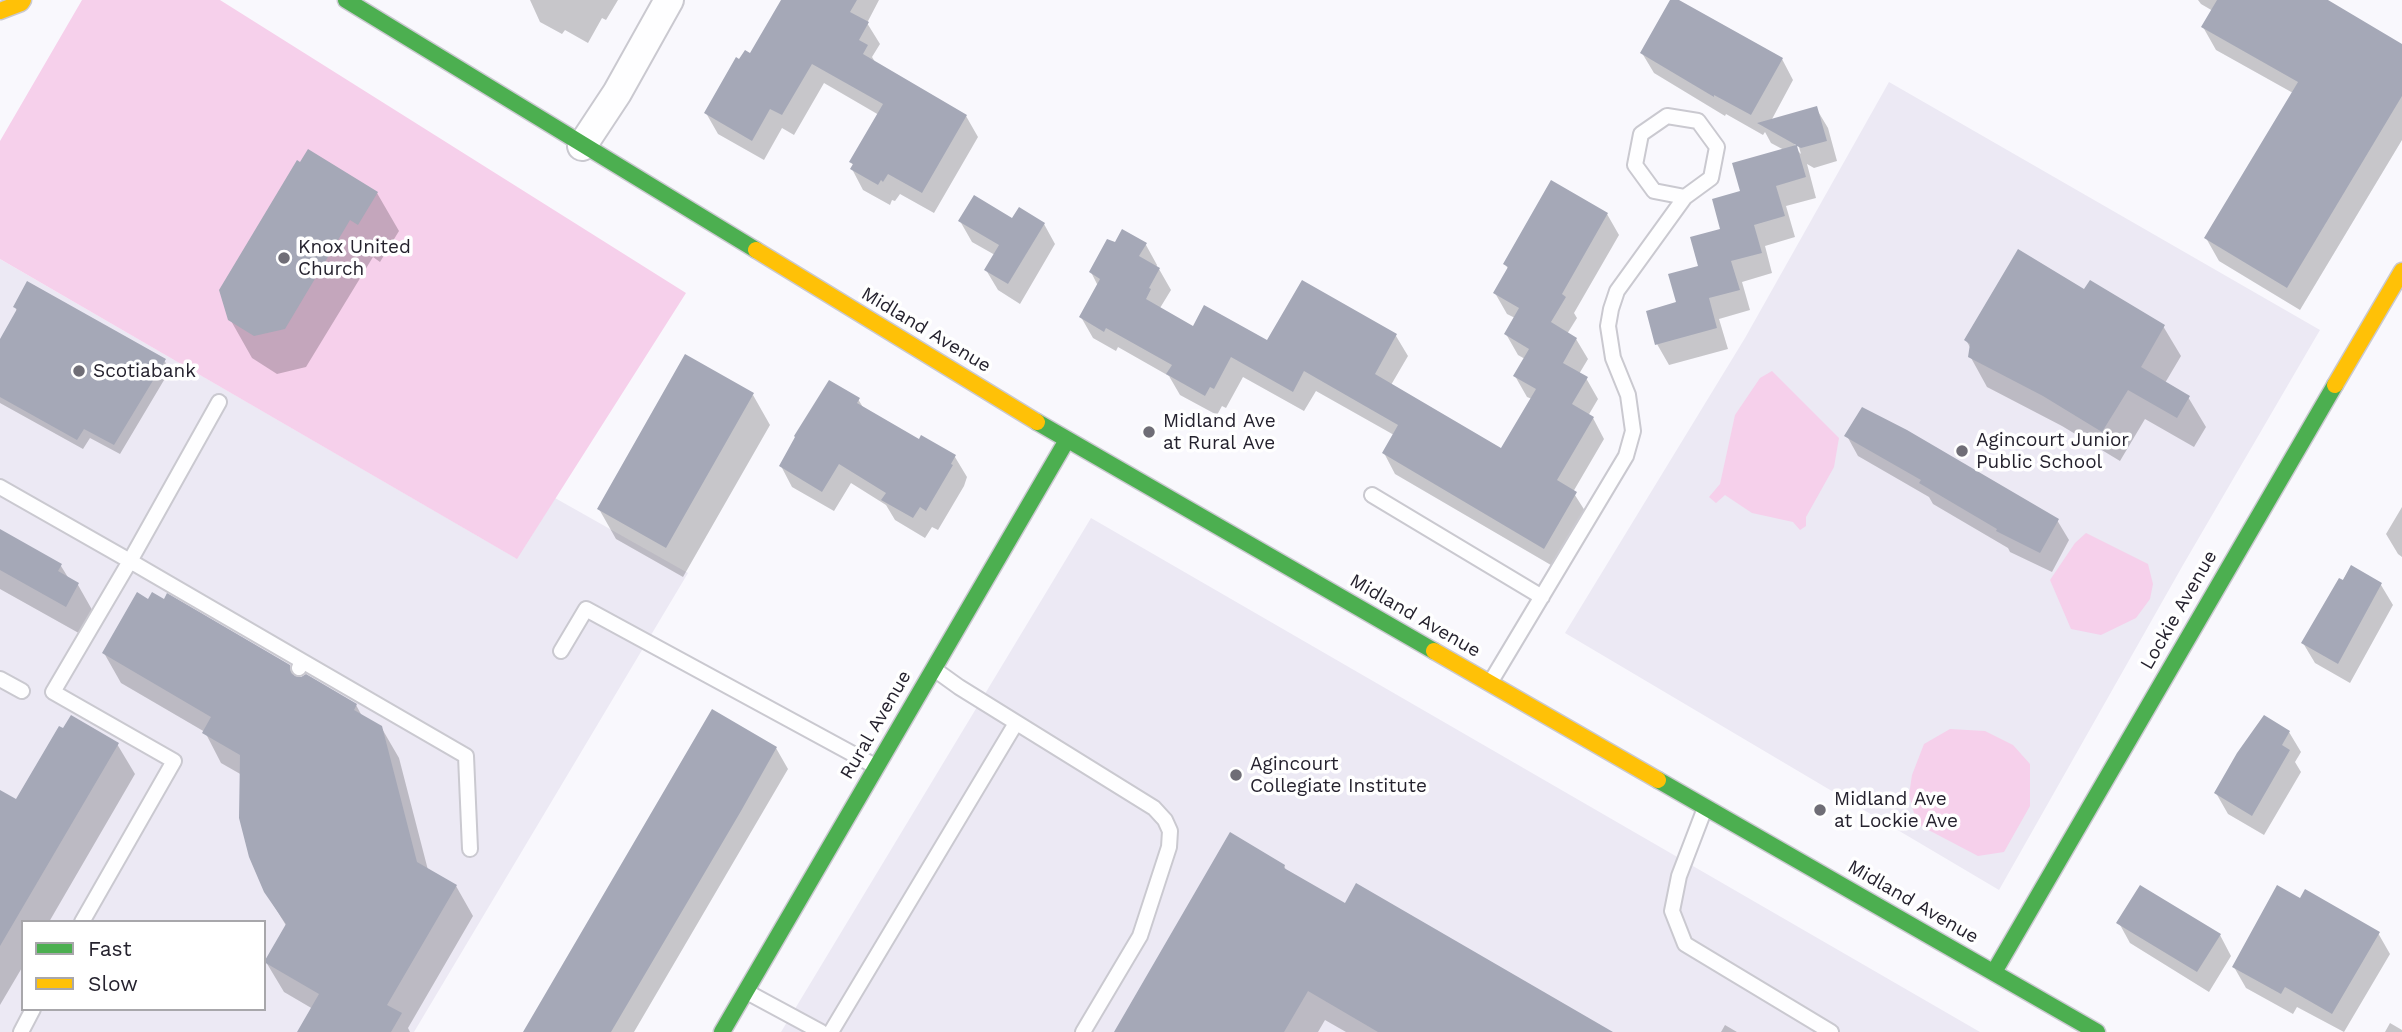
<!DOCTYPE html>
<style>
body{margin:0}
#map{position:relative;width:2402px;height:1032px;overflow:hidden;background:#f9f8fd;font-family:"Work Sans",sans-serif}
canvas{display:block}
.legend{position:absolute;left:21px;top:920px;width:245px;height:91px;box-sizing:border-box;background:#fff;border:2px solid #a8a7ab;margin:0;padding:9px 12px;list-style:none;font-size:21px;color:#25222e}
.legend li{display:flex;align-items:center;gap:14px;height:35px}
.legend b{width:35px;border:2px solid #a8a7ab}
</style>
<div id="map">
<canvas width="2402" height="1032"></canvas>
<ul class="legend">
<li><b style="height:9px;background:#4caf50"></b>Fast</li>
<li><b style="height:9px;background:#ffc107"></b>Slow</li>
</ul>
</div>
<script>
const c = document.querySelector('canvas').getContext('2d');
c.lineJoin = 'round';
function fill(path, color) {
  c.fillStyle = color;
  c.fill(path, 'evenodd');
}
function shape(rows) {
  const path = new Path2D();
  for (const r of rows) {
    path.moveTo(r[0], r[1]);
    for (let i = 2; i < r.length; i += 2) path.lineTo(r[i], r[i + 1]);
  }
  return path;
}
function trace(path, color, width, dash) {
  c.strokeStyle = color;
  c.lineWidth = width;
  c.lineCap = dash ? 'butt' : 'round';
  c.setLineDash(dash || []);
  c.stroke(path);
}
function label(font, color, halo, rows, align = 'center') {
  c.font = font + ' "Work Sans",sans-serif';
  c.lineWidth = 7;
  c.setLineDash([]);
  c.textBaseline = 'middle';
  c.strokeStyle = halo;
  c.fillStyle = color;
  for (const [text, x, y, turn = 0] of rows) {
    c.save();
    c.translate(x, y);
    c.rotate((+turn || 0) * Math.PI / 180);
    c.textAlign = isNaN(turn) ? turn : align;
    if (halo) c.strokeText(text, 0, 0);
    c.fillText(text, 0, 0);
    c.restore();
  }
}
fill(shape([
 [1889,82,2320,330,2183,565,1999,890,1565,633,1745,338],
 [0,259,516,558,555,498,688,573,414,1032,0,1032],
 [23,922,264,922,264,1009,23,1009],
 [1091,518,1980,1032,781,1032]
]), '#ece9f4');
fill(shape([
 [82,0,220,0,686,293,517,559,0,259,0,141],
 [1772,371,1839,438,1834,467,1806,517,1806,526,1800,530,1793,522,1752,513,1725,495,1716,503,1709,497,1720,484,1735,415,1760,378],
 [2086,533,2148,564,2153,584,2150,599,2136,618,2101,635,2071,629,2050,580,2075,543],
 [1950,729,1985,731,2013,745,2030,764,2030,806,2004,852,1978,856,1917,824,1909,795,1912,775,1924,744]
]), '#f6d0eb');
fill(shape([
 [530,0,618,0,606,20,602,18,588,43,565,30,562,34,540,22],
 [783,0,879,0,867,23,880,44,872,57,877,65,966,116,978,137,934,213,900,194,895,201,892,200,890,205,863,190,852,169,854,166,851,162,879,115,824,83,794,135,782,128,764,160,718,134,706,113,740,61,751,55],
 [1672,0,1675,0,1782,59,1793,80,1771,121,1816,108,1828,128,1837,161,1814,168,1807,164,1816,198,1786,206,1795,237,1765,246,1772,273,1742,282,1750,310,1719,319,1728,349,1669,365,1657,344,1678,304,1742,192,1784,150,1771,143,1765,132,1763,135,1726,114,1725,116,1654,73,1642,53],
 [1796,137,1801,154,1796,149,1793,138],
 [2198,0,2324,0,2402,46,2402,140,2300,310,2219,261,2206,238,2293,93,2216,50,2203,27,2213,11,2201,4],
 [377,193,399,231,380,262,373,257,306,367,277,374,252,358,230,319],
 [1607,214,1619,235,1574,313,1577,318,1567,334,1576,339,1588,359,1579,374,1586,378,1598,399,1588,416,1593,418,1604,439,1573,492,1587,514,1556,568,1395,474,1384,453,1394,435,1316,391,1304,411,1243,377,1226,408,1222,406,1217,415,1180,395,1169,376,1118,347,1116,351,1093,338,1081,317,1098,286,1091,272,1115,245,1146,245,1157,265,1156,268,1159,269,1171,290,1160,308,1193,328,1268,342,1396,336,1408,356,1391,385,1502,450,1532,399,1527,397,1515,376,1525,359,1518,355,1506,334,1515,318,1507,314,1495,293,1509,270,1505,264],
 [1012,220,1044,224,1055,244,1020,304,998,290,986,270,995,255,972,242,960,221],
 [2085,291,2163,326,2181,356,2165,383,2188,397,2206,427,2194,447,2145,419,2120,461,2062,426,1987,387,1970,356,1971,349,1966,340],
 [15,307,164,360,170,370,120,454,90,438,83,449,0,403,0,342,17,311],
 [753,395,770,425,683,577,616,539,599,509],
 [858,399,864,409,919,441,955,457,967,477,964,486,938,530,932,527,925,538,895,520,886,505,851,483,834,511,792,487,781,466],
 [1847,436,2057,520,2069,540,2052,572,2010,552,2008,548,1933,504,1929,497,1858,456],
 [2402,507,2402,557,2398,554,2386,534],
 [0,531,61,566,69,579,78,585,95,615,84,636,0,589],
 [2351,567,2381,585,2393,605,2350,683,2315,663,2303,643],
 [104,653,289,666,296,678,356,705,362,716,381,727,399,758,428,870,456,886,473,916,408,1028,410,1032,299,1032,313,1009,284,992,266,962,287,927,265,891,242,775,221,763,205,732,121,683],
 [2289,732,2301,752,2295,762,2301,772,2264,835,2228,814,2216,793],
 [117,744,135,774,49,922,23,922,23,966,0,1005,0,792,17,802],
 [776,748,788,769,634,1032,524,1032],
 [1284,866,1287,872,1345,905,1609,1032,1346,1032,1325,1020,1318,1032,1116,1032],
 [2301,901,2378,933,2390,954,2344,1032,2297,1007,2293,1014,2246,988,2234,967],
 [2119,923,2220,935,2231,956,2209,992,2130,943],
 [2390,1023,2402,1030,2402,1032,2385,1032],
 [1725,1025,1737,1032,1721,1032]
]), '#0003');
fill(shape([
 [781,0,857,0,850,12,869,22,859,40,868,45,863,54,967,115,922,193,888,174,883,182,881,180,878,185,850,169,853,164,849,162,883,104,812,64,782,115,770,109,752,141,704,113,736,57,739,59,745,50,750,53],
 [1670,0,1679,0,1783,58,1751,115,1714,95,1714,97,1640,53],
 [2217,0,2328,0,2402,44,2402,96,2287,288,2204,238,2298,82,2201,27],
 [1817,106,1827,141,1801,148,1797,146,1806,177,1776,186,1785,216,1754,225,1762,253,1731,261,1740,290,1709,298,1717,328,1655,345,1646,311,1676,302,1668,274,1698,266,1690,237,1720,229,1712,199,1740,191,1732,163,1796,145,1757,123],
 [308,149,378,192,358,225,350,220,285,329,254,336,228,320,219,290,297,160,300,162],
 [1551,180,1608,213,1562,294,1566,297,1551,322,1577,338,1563,363,1588,377,1572,404,1594,417,1557,480,1577,492,1544,549,1382,453,1398,425,1304,371,1293,392,1231,357,1214,389,1210,387,1205,396,1166,374,1172,365,1106,328,1104,332,1079,317,1100,279,1089,272,1107,239,1115,242,1122,229,1147,243,1139,256,1160,268,1149,288,1151,289,1146,299,1193,326,1204,305,1267,340,1302,280,1397,334,1375,374,1501,448,1536,389,1513,376,1529,349,1504,334,1519,308,1493,293,1508,267,1503,264],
 [974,195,1012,218,1019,207,1045,223,1008,284,984,270,999,245,958,221],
 [2018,249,2084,289,2090,280,2165,325,2141,367,2190,396,2177,418,2128,390,2102,432,2043,396,1968,357,1970,344,1964,340],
 [27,281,166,359,114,445,84,429,77,440,0,397,0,339,17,309,13,307],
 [685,354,754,393,666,548,597,509],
 [829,380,860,398,857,403,919,439,921,435,956,455,951,464,953,465,926,511,920,507,913,518,881,500,886,493,839,464,822,492,779,466,795,437,794,436],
 [1862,407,1907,430,2059,519,2040,553,1996,531,1997,529,1919,483,1921,480,1844,436],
 [0,529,62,564,58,571,79,583,66,607,0,570],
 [2351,565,2382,583,2338,664,2301,643,2339,578,2343,580],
 [137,592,148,599,152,592,164,599,167,593,290,665,291,673,295,676,301,677,306,674,357,704,354,710,382,726,417,862,457,885,387,1005,402,1013,391,1032,297,1032,319,994,264,962,286,924,264,892,249,857,239,818,240,755,202,733,211,717,102,653],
 [712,709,777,747,741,811,611,1032,523,1032],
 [71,715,119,743,0,946,0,790,16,799,59,726,63,728],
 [2264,715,2290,731,2282,745,2290,750,2252,816,2214,793,2237,753],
 [1230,832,1285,865,1284,868,1345,903,1356,883,1613,1032,1378,1032,1308,991,1284,1032,1114,1032],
 [2140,885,2221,934,2197,972,2116,923],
 [2277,885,2300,898,2305,889,2380,932,2332,1014,2285,987,2281,994,2232,967]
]), '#a5a8b7');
const lane = shape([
 [219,402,130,561,302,661,299,668],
 [0,487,130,561,53,692,174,761,82,922],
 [1372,495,1542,597],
 [561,651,586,609,875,766],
 [302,661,466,756,470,849],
 [934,669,959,687,1154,808,1165,820,1170,831,1169,847,1140,936,1083,1032],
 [0,679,22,691],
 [1490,683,1626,456,1633,431,1628,395,1613,358,1608,326,1611,309,1617,291,1685,197,1711,178,1717,147,1698,121,1667,116,1641,134,1635,165,1654,191,1685,197],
 [1705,808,1679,876,1672,911,1685,944,1831,1032],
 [747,992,821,1032],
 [21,1032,33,1009],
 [831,1032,1016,723]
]);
const street = shape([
 [582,146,617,93,669,0]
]);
const fast = shape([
 [346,0,756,250],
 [1037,422,1434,651],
 [1658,780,2097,1032],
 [1994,972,2335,385],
 [722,1032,1067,440]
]);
const slow = shape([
 [0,11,21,3,23,0],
 [756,250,1037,422],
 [2335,385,2402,271],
 [1434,651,1658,780]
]);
trace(lane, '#cac9d0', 18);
trace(street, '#cac9d0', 32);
trace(fast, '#cac9d0', 19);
trace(slow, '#cac9d0', 19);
trace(lane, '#fefeff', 14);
trace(street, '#fefeff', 28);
trace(fast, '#4caf50', 16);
trace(slow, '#ffc107', 16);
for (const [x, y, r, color] of [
 [284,258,7,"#6f6d76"],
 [79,371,7,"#6f6d76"],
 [1149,432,7,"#6f6d76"],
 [1962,451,7,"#6f6d76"],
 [1236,775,7,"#6f6d76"],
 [1820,810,7,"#6f6d76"]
]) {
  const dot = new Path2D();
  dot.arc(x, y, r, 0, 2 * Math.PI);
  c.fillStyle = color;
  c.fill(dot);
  trace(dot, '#fff', 2.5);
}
label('19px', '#25222e', '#fff', [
 ["Knox United",298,247],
 ["Church",298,269],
 ["Scotiabank",93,371],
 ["Midland Ave",1163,421],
 ["at Rural Ave",1163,443],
 ["Agincourt Junior",1976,440],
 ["Public School",1976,462],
 ["Agincourt",1250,764],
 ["Collegiate Institute",1250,786],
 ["Midland Ave",1834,799],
 ["at Lockie Ave",1834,821]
], 'left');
label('19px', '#25222e', '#fff', [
 ["Midland Avenue",926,330,31],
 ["Lockie Avenue",2179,610,-60],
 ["Midland Avenue",1415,616,30],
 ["Rural Avenue",876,725,-60],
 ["Midland Avenue",1913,902,30]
]);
</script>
